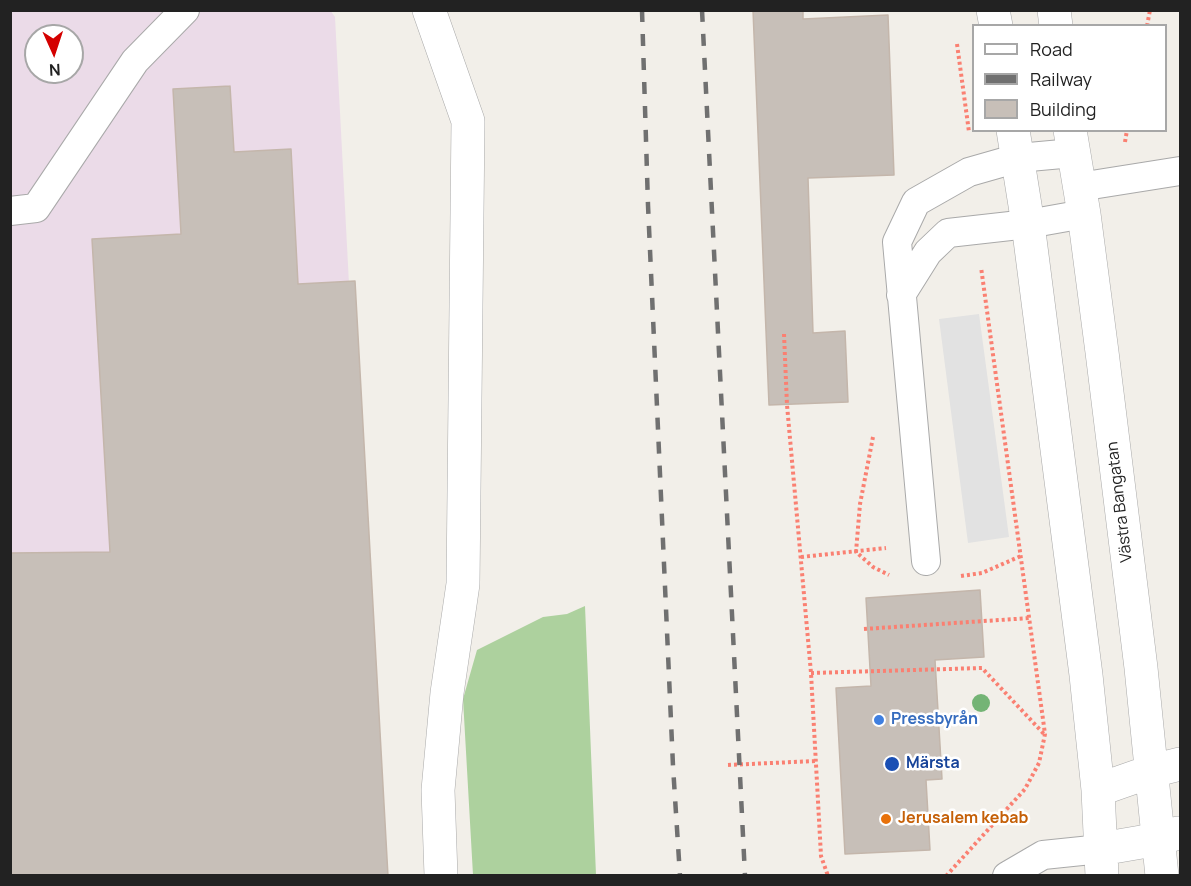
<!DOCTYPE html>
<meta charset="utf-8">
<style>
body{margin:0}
#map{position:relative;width:1191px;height:886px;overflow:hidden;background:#f2efe9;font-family:Manrope,sans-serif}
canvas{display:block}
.frame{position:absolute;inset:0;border:12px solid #222;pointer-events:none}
.legend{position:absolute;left:972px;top:24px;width:195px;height:108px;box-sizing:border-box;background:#fff;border:2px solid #a7a7a7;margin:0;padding:8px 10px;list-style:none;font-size:18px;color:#222}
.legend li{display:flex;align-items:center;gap:12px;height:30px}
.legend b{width:30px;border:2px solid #a7a7a7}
.north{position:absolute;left:24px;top:24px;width:60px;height:60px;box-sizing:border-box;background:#fff;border:2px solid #a7a7a7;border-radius:50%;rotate:177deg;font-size:16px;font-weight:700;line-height:24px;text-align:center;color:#222}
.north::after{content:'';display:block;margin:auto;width:21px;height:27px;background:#d40000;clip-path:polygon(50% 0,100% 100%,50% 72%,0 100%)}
</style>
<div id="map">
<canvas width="1191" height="886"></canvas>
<div class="frame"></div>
<ul class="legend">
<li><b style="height:8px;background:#fff"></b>Road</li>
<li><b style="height:8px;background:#707070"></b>Railway</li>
<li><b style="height:16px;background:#c7bfb8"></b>Building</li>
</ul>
<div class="north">N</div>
</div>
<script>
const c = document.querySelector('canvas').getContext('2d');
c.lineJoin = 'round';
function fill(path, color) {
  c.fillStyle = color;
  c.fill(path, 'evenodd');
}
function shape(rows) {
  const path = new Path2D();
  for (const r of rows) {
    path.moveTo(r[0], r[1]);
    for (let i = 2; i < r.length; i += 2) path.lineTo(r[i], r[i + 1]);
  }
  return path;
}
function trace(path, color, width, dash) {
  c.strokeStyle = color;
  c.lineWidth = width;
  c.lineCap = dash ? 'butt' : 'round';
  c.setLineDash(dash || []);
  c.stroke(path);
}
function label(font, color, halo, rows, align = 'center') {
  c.font = font + ' Manrope,sans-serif';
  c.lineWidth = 5;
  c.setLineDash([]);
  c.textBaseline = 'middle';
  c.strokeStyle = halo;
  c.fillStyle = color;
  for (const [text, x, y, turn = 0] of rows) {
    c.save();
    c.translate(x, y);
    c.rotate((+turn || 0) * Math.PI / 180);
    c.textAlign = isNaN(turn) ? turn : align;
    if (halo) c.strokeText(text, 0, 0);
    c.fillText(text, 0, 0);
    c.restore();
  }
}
fill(shape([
 [330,10,335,17,380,875,11,875,10,11],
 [36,36,72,36,72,72,36,72]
]), '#ebdbe8');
fill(shape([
 [585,606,596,875,473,875,463,699,477,650,543,617,567,614]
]), '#add19e');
fill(shape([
 [979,314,1009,537,968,543,939,319]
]), '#e2e2e2');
const building = shape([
 [753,10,803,10,803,19,888,15,894,175,808,178,813,333,845,331,848,402,769,405,753,10],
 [230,86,234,152,291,149,298,284,355,281,388,876,10,876,10,553,110,552,92,239,181,234,173,89,230,86],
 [980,590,984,657,935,660,942,779,926,780,930,850,845,854,836,688,871,686,866,598,980,590]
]);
fill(building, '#c7bfb8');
trace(building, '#c4b6ab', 1.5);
const service = shape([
 [1079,187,1180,171],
 [10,211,36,208,135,61,185,10],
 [901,295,928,252,948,233,1028,224,1084,214],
 [926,561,897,242,916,202,969,172,1018,158,1073,153],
 [1007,876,1043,855,1101,849]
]);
const minor = shape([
 [429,10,468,121,463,584,447,693,438,790,441,876]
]);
const tertiary = shape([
 [993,10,996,26],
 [1054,10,1056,26],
 [1013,130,1028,224,1086,675,1098,790,1102,876],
 [1070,130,1084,214,1102,352,1141,668,1162,876],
 [1098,790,1152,771,1180,764],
 [1101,849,1159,839,1178,833]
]);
trace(service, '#a9a9a9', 30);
trace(minor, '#a9a9a9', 34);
trace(tertiary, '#a9a9a9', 34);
trace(shape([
 [1147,26,1150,10],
 [957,44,969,132],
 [1125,142,1127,130],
 [784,334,787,405,811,673,821,856,828,876],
 [873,437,860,504,856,552,873,567,889,575],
 [801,557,886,548],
 [961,576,982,573,1021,556],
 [864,629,1030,618],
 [811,673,982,668,1044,734],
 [728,765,815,761],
 [946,876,1025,789,1039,763,1045,734,981,267]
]), '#fa8072', 4, [3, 3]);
trace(service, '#fff', 28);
trace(minor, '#fff', 33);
trace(tertiary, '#fff', 33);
trace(shape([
 [642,10,648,205,673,766,680,876],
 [702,10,745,876]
]), '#707070', 4.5, [12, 12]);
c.fillStyle = '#74b475';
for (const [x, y] of [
 [981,703]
]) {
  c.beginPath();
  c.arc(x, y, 9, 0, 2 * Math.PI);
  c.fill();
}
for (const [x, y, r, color] of [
 [879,720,6,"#3f7fe0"],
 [892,764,8,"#1a4fb4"],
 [886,819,6,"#e8710a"]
]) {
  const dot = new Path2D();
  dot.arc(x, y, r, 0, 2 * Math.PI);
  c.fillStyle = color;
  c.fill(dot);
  trace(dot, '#fff', 2);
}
label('16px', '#222', '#fff', [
 ["Västra Bangatan",1120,502,-97]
]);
label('bold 16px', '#366cbe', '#fff', [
 ["Pressbyrån",891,720]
], 'left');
label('bold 16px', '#164399', '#fff', [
 ["Märsta",906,764]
], 'left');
label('bold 16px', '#c56008', '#fff', [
 ["Jerusalem kebab",898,819]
], 'left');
</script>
